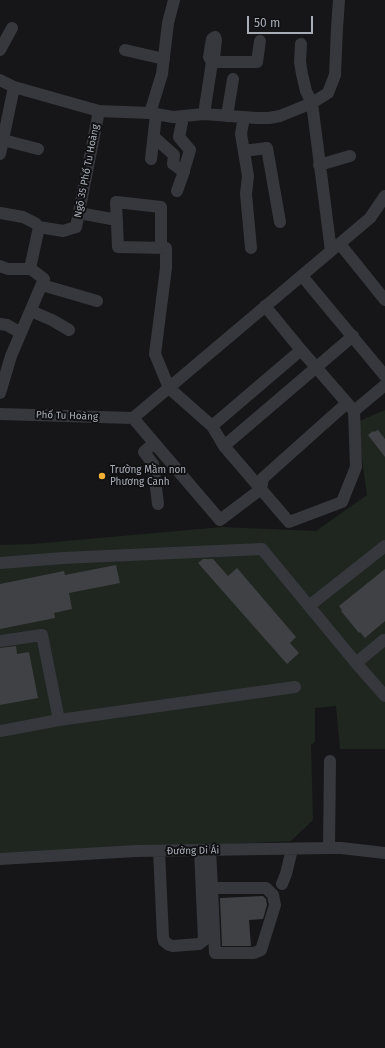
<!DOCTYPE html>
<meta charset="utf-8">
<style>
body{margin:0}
#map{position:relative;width:385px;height:1048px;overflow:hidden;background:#161618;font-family:"Fira Sans",sans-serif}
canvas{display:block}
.scale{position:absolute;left:247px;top:16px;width:66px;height:18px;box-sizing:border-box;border:2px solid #a8adb8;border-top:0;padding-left:5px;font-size:12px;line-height:14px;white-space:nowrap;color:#a8adb8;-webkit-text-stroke:3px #111113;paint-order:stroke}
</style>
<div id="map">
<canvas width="385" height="1048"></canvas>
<div class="scale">50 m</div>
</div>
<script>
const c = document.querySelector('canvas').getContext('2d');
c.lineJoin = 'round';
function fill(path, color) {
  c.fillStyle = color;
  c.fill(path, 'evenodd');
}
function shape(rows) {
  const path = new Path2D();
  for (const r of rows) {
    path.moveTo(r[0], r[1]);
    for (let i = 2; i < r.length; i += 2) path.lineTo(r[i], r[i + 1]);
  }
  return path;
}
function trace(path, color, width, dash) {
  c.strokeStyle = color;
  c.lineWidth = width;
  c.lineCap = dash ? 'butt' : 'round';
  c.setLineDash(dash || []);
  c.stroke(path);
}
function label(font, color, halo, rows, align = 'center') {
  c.font = font + ' "Fira Sans",sans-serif';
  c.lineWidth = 4;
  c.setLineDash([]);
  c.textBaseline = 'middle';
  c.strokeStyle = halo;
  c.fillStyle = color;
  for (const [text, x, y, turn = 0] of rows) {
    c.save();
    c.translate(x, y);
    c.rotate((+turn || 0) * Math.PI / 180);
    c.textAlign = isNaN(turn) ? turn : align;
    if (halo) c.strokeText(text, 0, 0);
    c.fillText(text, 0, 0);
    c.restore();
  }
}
fill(shape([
 [385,410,385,749,340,749,336,706,315,708,315,742,311,745,313,820,291,841,0,856,0,545,32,544,222,527,316,531,367,495,357,422]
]), '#1e261f');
fill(shape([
 [378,430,385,439,385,457,368,435,373,431,374,432],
 [203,559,213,559,228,576,237,568,296,637,290,643,299,653,287,664,198,563],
 [116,565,120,583,69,593,72,609,54,613,55,618,0,629,0,584,64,571,65,575],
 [385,569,385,621,365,638,360,632,359,633,341,611,342,610,339,606],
 [16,646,17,654,29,652,38,698,0,705,0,648],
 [263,896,266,899,267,905,263,919,249,920,251,946,222,946,220,898]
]), '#404145');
trace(shape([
 [301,44,300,62,302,74,306,91,312,103,331,251],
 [0,50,12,28],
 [125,50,164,59],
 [0,80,14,87,99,111,150,113,173,117,204,114,256,118,269,118,280,116,312,103,328,93,335,75,337,28,339,0],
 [150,113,162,74,168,23,174,0],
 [204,114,212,62,209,57,212,39,215,37,216,40,214,58,212,62,257,62,260,41],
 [227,116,233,79],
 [244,117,241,134,248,176,246,194,251,248],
 [155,138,174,155,173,164,184,172],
 [3,140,38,149],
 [244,151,267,148,280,222],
 [0,154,14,87],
 [151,159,156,115],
 [319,165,350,156],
 [177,191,182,177,190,150,179,137,183,117],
 [0,213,23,217,35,223,39,227],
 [79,213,117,220],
 [39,227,63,231,76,227,99,111],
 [340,244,385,300],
 [161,248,161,207,116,202,118,247,166,248,166,268,155,354,169,388,212,426,224,446,289,522,342,502,356,467,354,411,301,350,265,306],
 [0,266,8,269,31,269],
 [31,269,31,264,39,227],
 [302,276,385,376],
 [42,285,97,301],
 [31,311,52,320,69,330],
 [0,324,7,325,21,333],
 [0,393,11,356,44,279,31,269],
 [354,411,385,385],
 [0,414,133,418],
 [133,418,370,218,385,196],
 [133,418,220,520,261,489,263,478,347,403],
 [212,426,301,350],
 [154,443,144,452,153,464,158,504],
 [224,446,353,336],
 [0,563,63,558,262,549,356,663,385,696],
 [309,606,385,546],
 [0,641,42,635,59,720],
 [356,663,384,640],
 [0,731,59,720,295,687],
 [329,848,330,761],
 [210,850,212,888,266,888,273,895,275,905,261,950,254,953,215,953,212,888],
 [159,851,163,937,164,941,169,945,173,946,199,944,204,940,200,850],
 [0,859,136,851,329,848,341,848,385,853],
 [282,884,286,874,292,849]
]), '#37383d', 12);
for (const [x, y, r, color] of [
 [102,476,4,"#f2b134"]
]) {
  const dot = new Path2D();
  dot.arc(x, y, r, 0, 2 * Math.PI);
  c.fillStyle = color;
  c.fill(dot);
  trace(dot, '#111113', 1.5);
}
label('10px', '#a8adb8', '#111113', [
 ["Ngõ 35 Phố Tu Hoàng",87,171,-79],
 ["Phố Tu Hoàng",67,416,2],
 ["Đường Di Ái",193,851,-1]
]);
label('10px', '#a8adb8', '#111113', [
 ["Trường Mầm non",110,470],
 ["Phương Canh",110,482]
], 'left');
</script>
